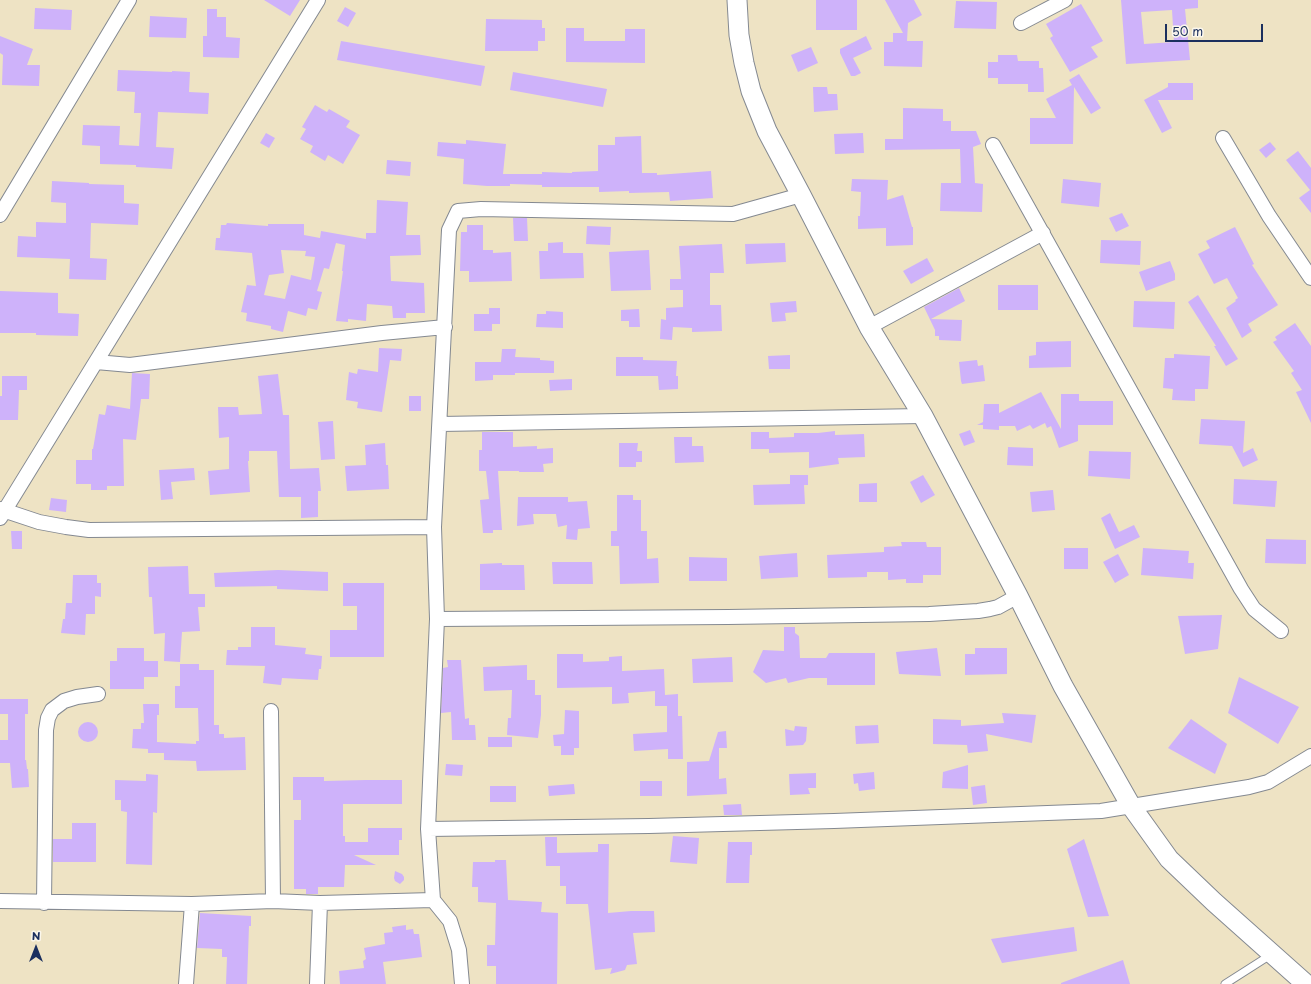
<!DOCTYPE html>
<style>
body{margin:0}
#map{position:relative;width:1311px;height:984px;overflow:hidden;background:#eee3c4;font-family:"Playpen Sans",sans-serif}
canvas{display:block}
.north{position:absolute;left:16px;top:928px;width:40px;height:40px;-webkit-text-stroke:3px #fbf7ec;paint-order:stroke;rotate:0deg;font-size:11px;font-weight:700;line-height:16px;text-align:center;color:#1b2f5e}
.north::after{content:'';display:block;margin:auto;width:14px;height:18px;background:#1b2f5e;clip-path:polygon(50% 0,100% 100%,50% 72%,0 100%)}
.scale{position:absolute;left:1165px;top:24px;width:98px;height:18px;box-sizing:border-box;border:2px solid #1b2f5e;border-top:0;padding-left:5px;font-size:12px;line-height:14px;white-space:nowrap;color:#1b2f5e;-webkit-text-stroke:3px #fbf7ec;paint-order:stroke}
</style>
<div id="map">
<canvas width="1311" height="984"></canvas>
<div class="north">N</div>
<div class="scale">50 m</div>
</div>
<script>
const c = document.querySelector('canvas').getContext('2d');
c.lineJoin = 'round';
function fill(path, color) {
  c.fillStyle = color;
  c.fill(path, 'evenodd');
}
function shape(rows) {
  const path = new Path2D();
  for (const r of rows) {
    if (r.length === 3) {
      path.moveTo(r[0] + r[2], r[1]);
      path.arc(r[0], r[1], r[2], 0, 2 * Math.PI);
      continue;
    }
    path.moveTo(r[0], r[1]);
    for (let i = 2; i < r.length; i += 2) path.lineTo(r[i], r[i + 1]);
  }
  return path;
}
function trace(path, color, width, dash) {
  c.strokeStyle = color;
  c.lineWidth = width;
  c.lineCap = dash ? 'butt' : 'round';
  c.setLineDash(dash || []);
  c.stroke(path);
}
fill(shape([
 [264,0,300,0,290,16],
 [816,0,857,0,857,30,816,30],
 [885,0,914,0,922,15,908,23,907,41,923,41,922,67,884,66,884,42,893,42,893,33,903,33],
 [1121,0,1198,0,1198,8,1185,9,1190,60,1126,64],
 [1172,10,1174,42,1144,44,1141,12],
 [956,1,997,2,996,29,954,28],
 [1081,4,1103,41,1091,47,1098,57,1070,72,1050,38,1053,36,1046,24],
 [345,7,356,13,348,27,337,21],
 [35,8,72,10,71,30,34,29],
 [207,9,217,9,217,17,226,17,226,37,240,38,239,58,203,57,203,36,207,36],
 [150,16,187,18,186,38,149,37],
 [486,19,542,20,542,28,545,28,545,41,538,41,538,51,485,51],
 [566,28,584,28,584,41,625,41,625,29,645,29,645,63,566,62],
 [0,36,33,49,27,65,40,65,39,86,2,85,3,55,0,53],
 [866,36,872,49,853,58,861,73,855,76,851,76,840,53,840,49],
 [341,41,485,66,481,86,337,60],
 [811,47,818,63,798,72,791,55],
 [998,55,1017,55,1018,61,1039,61,1039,68,1043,68,1044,92,1028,92,1028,84,998,84,998,78,988,78,988,62,998,62],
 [118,70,172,72,172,71,190,72,189,92,209,93,208,114,158,112,156,147,174,148,172,169,136,167,136,165,100,164,100,146,82,145,83,125,120,126,119,145,139,146,141,113,134,113,135,92,117,91],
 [513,72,607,89,603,107,510,90],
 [1079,74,1101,108,1091,114,1074,87,1073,144,1030,144,1030,118,1056,118,1046,99,1072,85,1069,80],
 [1168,83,1193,83,1193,100,1158,100,1172,128,1162,133,1144,100,1168,87],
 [813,87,827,87,828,94,837,94,838,110,814,112],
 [315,105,327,112,329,109,350,121,346,127,360,135,343,164,328,155,325,161,310,152,313,146,300,139,306,129,302,127],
 [903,108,943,109,943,121,951,121,951,131,976,131,981,144,973,147,975,183,983,184,982,212,940,211,941,183,961,183,960,149,885,150,885,139,903,139],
 [266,133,275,138,269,148,260,143],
 [863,133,864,153,835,154,834,134],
 [641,136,642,173,657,173,657,175,711,171,713,198,670,201,669,192,629,193,629,191,599,192,599,187,542,187,542,185,510,184,510,186,487,186,463,184,464,159,437,156,438,142,466,144,466,140,506,144,503,174,542,174,542,172,572,173,572,172,598,171,598,145,615,145,615,137],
 [1270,142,1276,149,1266,158,1259,150],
 [1298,151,1311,168,1311,213,1299,198,1310,190,1286,160],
 [387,160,411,162,410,176,386,174],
 [852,179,888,180,887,200,903,195,912,227,913,227,913,245,886,246,886,228,858,229,858,216,860,216,861,192,851,191],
 [1063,179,1101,183,1099,207,1061,203],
 [52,181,89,183,89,184,124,185,124,203,139,204,138,225,91,223,90,258,107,259,106,280,69,279,70,259,17,257,18,236,36,237,36,222,66,223,66,203,51,202],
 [377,200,408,202,406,235,420,235,421,255,390,256,391,281,424,283,425,313,406,313,406,318,393,318,392,306,367,304,366,321,348,319,348,322,336,321,343,271,342,271,345,245,336,243,329,269,324,268,317,291,322,292,317,310,308,308,306,316,288,311,283,332,271,329,271,326,246,321,247,313,241,312,247,285,256,286,252,253,215,250,216,238,220,238,221,225,226,225,227,223,268,226,268,224,304,224,304,235,320,238,321,231,366,239,366,233,376,233],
 [281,250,306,251,305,256,315,257,311,280,291,275,285,299,264,295,269,275,284,273],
 [1122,213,1129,226,1116,232,1109,218],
 [513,218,527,218,528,241,514,241],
 [467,225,483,225,483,250,493,250,493,253,511,252,512,281,469,282,469,271,460,271,461,232,467,232],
 [587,226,611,227,610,245,586,244],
 [1235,227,1254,264,1252,265,1278,305,1248,324,1252,331,1242,338,1226,308,1236,301,1235,300,1238,298,1227,278,1214,284,1198,254,1210,248,1206,241],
 [1101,240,1141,241,1140,265,1100,263],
 [563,242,563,253,583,253,584,278,540,279,539,251,548,251,548,243],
 [785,243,786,262,746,264,745,244],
 [722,244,724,273,710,273,710,305,721,305,722,331,692,332,692,328,673,327,672,340,660,339,661,319,666,320,666,308,683,307,683,290,670,290,670,279,681,279,679,246],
 [649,250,651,290,611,291,609,252],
 [927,258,934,271,911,284,903,271],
 [1170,261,1175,274,1175,280,1146,291,1139,272],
 [998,285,1038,285,1038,310,998,310],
 [959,288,965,301,931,319,962,320,961,341,939,340,939,336,935,336,935,330,924,307],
 [0,291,58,293,58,313,79,314,78,336,36,335,36,333,0,333],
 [1198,295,1238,359,1226,366,1214,346,1216,346,1188,302],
 [796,301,797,312,785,313,786,321,772,322,770,303],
 [1134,301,1175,302,1174,329,1133,327],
 [489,308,500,308,500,324,492,324,492,331,474,331,474,314,489,314],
 [639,309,640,327,629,327,629,321,621,321,621,310],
 [546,311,563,312,563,328,536,327,537,314,546,314],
 [1295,323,1311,346,1311,423,1296,392,1302,390,1291,373,1294,371,1273,342,1277,340,1275,337],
 [1071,341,1071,367,1029,368,1029,356,1036,355,1036,342],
 [379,348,402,349,401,361,390,360,382,412,357,408,358,402,346,400,349,372,357,374,358,369,378,372],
 [502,349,516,349,515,357,540,358,540,360,554,361,554,373,515,373,515,375,493,375,493,380,475,381,475,362,501,362],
 [1174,354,1210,356,1208,389,1195,389,1195,401,1172,400,1173,389,1163,388,1165,358,1174,358],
 [790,355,790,369,769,369,768,356],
 [616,357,643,357,643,360,677,361,676,376,678,376,678,389,659,390,658,376,616,376],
 [977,360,978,366,983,365,985,381,962,384,961,381,959,362],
 [132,373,150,374,149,399,141,399,136,440,123,439,124,486,107,486,107,490,91,490,91,484,76,484,76,460,92,460,92,449,93,449,99,414,105,415,107,405,130,409],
 [278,374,283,415,289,415,290,469,319,468,321,491,318,491,318,517,301,518,301,497,279,497,277,451,249,451,249,461,248,461,250,492,210,495,208,471,229,469,229,437,219,438,218,407,238,407,239,415,262,414,258,376],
 [2,376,27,376,27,390,19,390,18,420,0,420,0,396,2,396],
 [572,379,572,390,550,391,549,380],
 [1041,392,1061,429,1061,394,1079,394,1079,401,1113,401,1113,425,1078,425,1078,441,1059,448,1051,426,1047,428,1045,423,1033,429,1030,425,1017,431,1015,426,999,426,999,430,983,429,983,425,977,425,983,422,984,404,999,404,999,413],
 [409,396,421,396,421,411,409,411],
 [1201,419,1245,421,1243,453,1253,448,1258,460,1243,467,1232,446,1199,444],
 [333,421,335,459,321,460,318,422],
 [970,430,975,442,964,446,959,434],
 [835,431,835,435,864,434,865,457,838,458,839,464,809,468,809,452,769,453,769,449,751,449,751,432,769,432,769,438,794,437,794,433,818,433],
 [482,432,513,432,513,447,537,446,537,449,553,448,553,463,543,464,544,472,519,472,519,471,498,471,502,530,493,530,493,533,483,533,480,500,489,499,486,471,479,471,479,450,482,450],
 [674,437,692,437,692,446,703,446,704,462,675,463],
 [385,443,386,465,388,465,389,489,347,491,345,466,366,465,365,445],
 [619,443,638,443,637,451,642,451,642,462,636,462,636,467,619,467],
 [1008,447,1033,448,1033,466,1007,465],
 [1089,451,1131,452,1130,479,1088,476],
 [194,468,195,480,171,482,173,499,161,500,159,470],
 [790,475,808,475,808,485,804,485,805,504,754,505,753,485,790,484],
 [923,475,935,495,921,503,910,482],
 [1234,479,1277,481,1275,507,1233,504],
 [877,483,877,502,859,502,859,484],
 [1053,490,1055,510,1032,512,1030,492],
 [617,495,633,495,633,500,641,500,641,531,647,531,647,559,658,558,659,583,620,584,619,546,611,546,611,531,617,531],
 [518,497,568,497,568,502,587,501,590,528,578,529,577,540,566,539,567,525,558,527,556,514,533,514,534,524,517,526],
 [51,498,67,500,66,512,49,510],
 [1110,513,1119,532,1134,525,1140,537,1115,549,1101,518],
 [11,531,22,531,22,549,12,549],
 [1266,539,1306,540,1306,564,1265,563],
 [901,542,926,542,927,547,941,547,941,575,923,575,923,583,906,583,906,579,888,580,888,572,867,572,867,577,828,578,827,555,884,552,884,547,902,546],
 [1064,548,1088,548,1088,569,1064,569],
 [1143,548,1189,551,1188,563,1194,563,1193,579,1141,575],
 [797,553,798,577,761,579,759,556],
 [1118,554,1129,575,1115,583,1103,562],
 [689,557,727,558,727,581,689,581],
 [552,562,592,562,593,584,553,584],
 [502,563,502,565,524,565,525,590,480,590,480,564],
 [188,566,189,594,205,594,205,607,198,607,200,631,182,632,180,662,164,661,165,633,154,634,152,597,149,597,148,567],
 [278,570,328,572,328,591,277,589,277,586,215,587,214,573],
 [73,575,97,575,97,583,101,583,101,597,95,596,95,614,86,614,85,635,61,633,63,619,65,619,66,603,72,603],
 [343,583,384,583,384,657,330,657,330,630,357,630,357,606,343,606],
 [1222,615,1218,649,1185,654,1178,616],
 [251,627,275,627,275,645,306,648,305,654,322,656,321,669,319,669,318,680,282,678,281,685,263,683,265,666,226,665,227,650,238,650,238,647,251,647],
 [784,627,795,627,795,633,799,636,800,658,826,658,829,653,875,653,875,685,827,685,827,678,809,678,788,683,786,678,766,683,753,672,763,650,784,651],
 [117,648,144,648,144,661,158,661,158,677,144,677,144,689,110,689,110,661,117,661],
 [937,648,941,676,899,674,896,652],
 [975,648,1007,648,1007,674,965,675,965,654,975,654],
 [557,654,583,654,583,662,609,661,609,657,622,656,622,671,664,669,665,695,678,694,678,716,682,716,683,759,668,759,668,749,634,751,633,734,667,732,667,706,655,706,655,691,628,693,629,703,612,704,612,687,557,688],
 [732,657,733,682,693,683,692,659],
 [447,660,461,660,465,719,469,718,469,725,475,725,476,740,452,740,451,712,441,713,443,668,448,667],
 [180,664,199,664,199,670,214,670,214,725,219,725,219,734,224,734,224,738,245,737,246,770,197,771,196,761,164,760,164,753,148,753,148,749,132,748,133,729,141,729,141,723,144,723,143,704,159,704,159,715,157,715,157,742,196,744,196,741,199,741,198,708,175,708,175,686,180,686],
 [527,665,527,680,535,680,535,695,541,695,541,715,538,738,507,735,508,718,511,718,512,690,484,691,483,667],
 [1239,677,1299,707,1278,744,1228,713],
 [0,699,28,699,28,714,25,714,25,760,26,760,27,769,28,769,29,787,12,788,10,763,0,763,0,740,8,740,8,714,0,714],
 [565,710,579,711,579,748,574,748,574,755,561,755,561,746,554,746,553,735,564,734],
 [1002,713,1036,715,1032,743,986,734,988,751,968,753,967,745,933,744,933,719,961,720,961,726,1004,723],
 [1191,719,1227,744,1215,774,1168,748],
 [88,732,10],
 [878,725,879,743,856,744,855,726],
 [795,726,807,727,806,741,803,745,786,746,785,729,794,731],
 [726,731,727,748,719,748,719,779,726,778,727,794,687,796,687,762,709,761,718,732],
 [488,737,512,737,512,747,488,747],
 [446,764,463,765,462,776,445,775],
 [968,765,968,789,942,788,943,772],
 [874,772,875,789,859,791,858,783,854,784,853,774],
 [816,773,816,788,808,788,810,794,790,795,789,774],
 [146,774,158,775,157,813,153,812,152,865,126,864,127,812,121,811,121,800,115,800,115,780,146,781],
 [293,777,324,777,324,781,366,780,402,780,402,804,343,804,343,836,345,836,345,842,368,842,368,828,402,828,402,840,399,840,399,855,354,855,376,865,345,865,344,887,318,887,318,894,306,894,306,889,294,889,294,820,301,820,301,800,293,800],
 [640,781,662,781,662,796,640,796],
 [574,784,575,794,549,796,548,786],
 [985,785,987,803,973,805,971,787],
 [490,786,516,786,516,802,490,802],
 [741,804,742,815,724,815,723,805],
 [72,823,96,823,96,862,53,862,53,839,72,839],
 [673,836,699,838,697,864,670,862],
 [545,837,557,837,557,853,598,852,598,844,609,844,608,913,631,911,654,911,655,932,633,933,637,964,627,965,625,970,610,974,612,968,595,970,588,904,566,904,566,886,560,886,560,866,546,866],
 [1084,839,1109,916,1088,917,1067,849],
 [728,842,752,842,752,855,750,855,749,883,726,883],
 [495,860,506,860,508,900,542,902,541,912,558,913,557,984,496,984,496,966,487,966,487,945,495,945,496,903,478,902,478,887,472,887,473,862,495,862],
 [395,871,402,874,404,877,404,880,400,884,395,881,394,878],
 [200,913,251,916,251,926,249,926,247,984,226,984,227,957,222,957,222,949,197,948],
 [406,925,406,930,413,929,414,934,419,934,422,957,383,962,386,984,340,984,339,971,364,968,363,961,366,959,364,948,385,944,384,933,393,932,392,927],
 [1074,927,1077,951,1002,963,991,939],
 [1123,960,1130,984,1061,984,1061,983]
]), '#ceb2fa');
const lane = shape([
 [1225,984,1272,954]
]);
const street = shape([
 [1021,23,1065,0],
 [1223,138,1269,216,1311,278],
 [993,145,1241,589,1254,609,1281,631],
 [0,215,129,0],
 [869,327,1043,233],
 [96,362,130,365,382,333,445,327],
 [440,424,923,416],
 [0,509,39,522,66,527,89,530,434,527],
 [0,518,318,0],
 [437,619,728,617,929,614,978,611,990,609,998,607,1018,596],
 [271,711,273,901],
 [428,829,649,826,834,821,1101,811,1249,787,1268,782,1311,756],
 [0,901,192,904,273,901,320,903,433,900],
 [44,903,46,730,48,718,52,710,64,701,77,697,98,694],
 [186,984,192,904],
 [317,984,320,903],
 [462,984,459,950,450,921,433,900,428,829,437,619,434,527,449,230,458,211,481,209,733,214,801,195]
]);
const secondary = shape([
 [737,0,739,35,744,63,751,91,767,131,801,195,869,327,923,416,1018,596,1063,686,1131,806,1169,859,1214,902,1306,984]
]);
trace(lane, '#848991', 9);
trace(street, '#848991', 16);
trace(secondary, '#848991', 21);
trace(lane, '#fff', 7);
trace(street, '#fff', 14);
trace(secondary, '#fff', 19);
</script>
